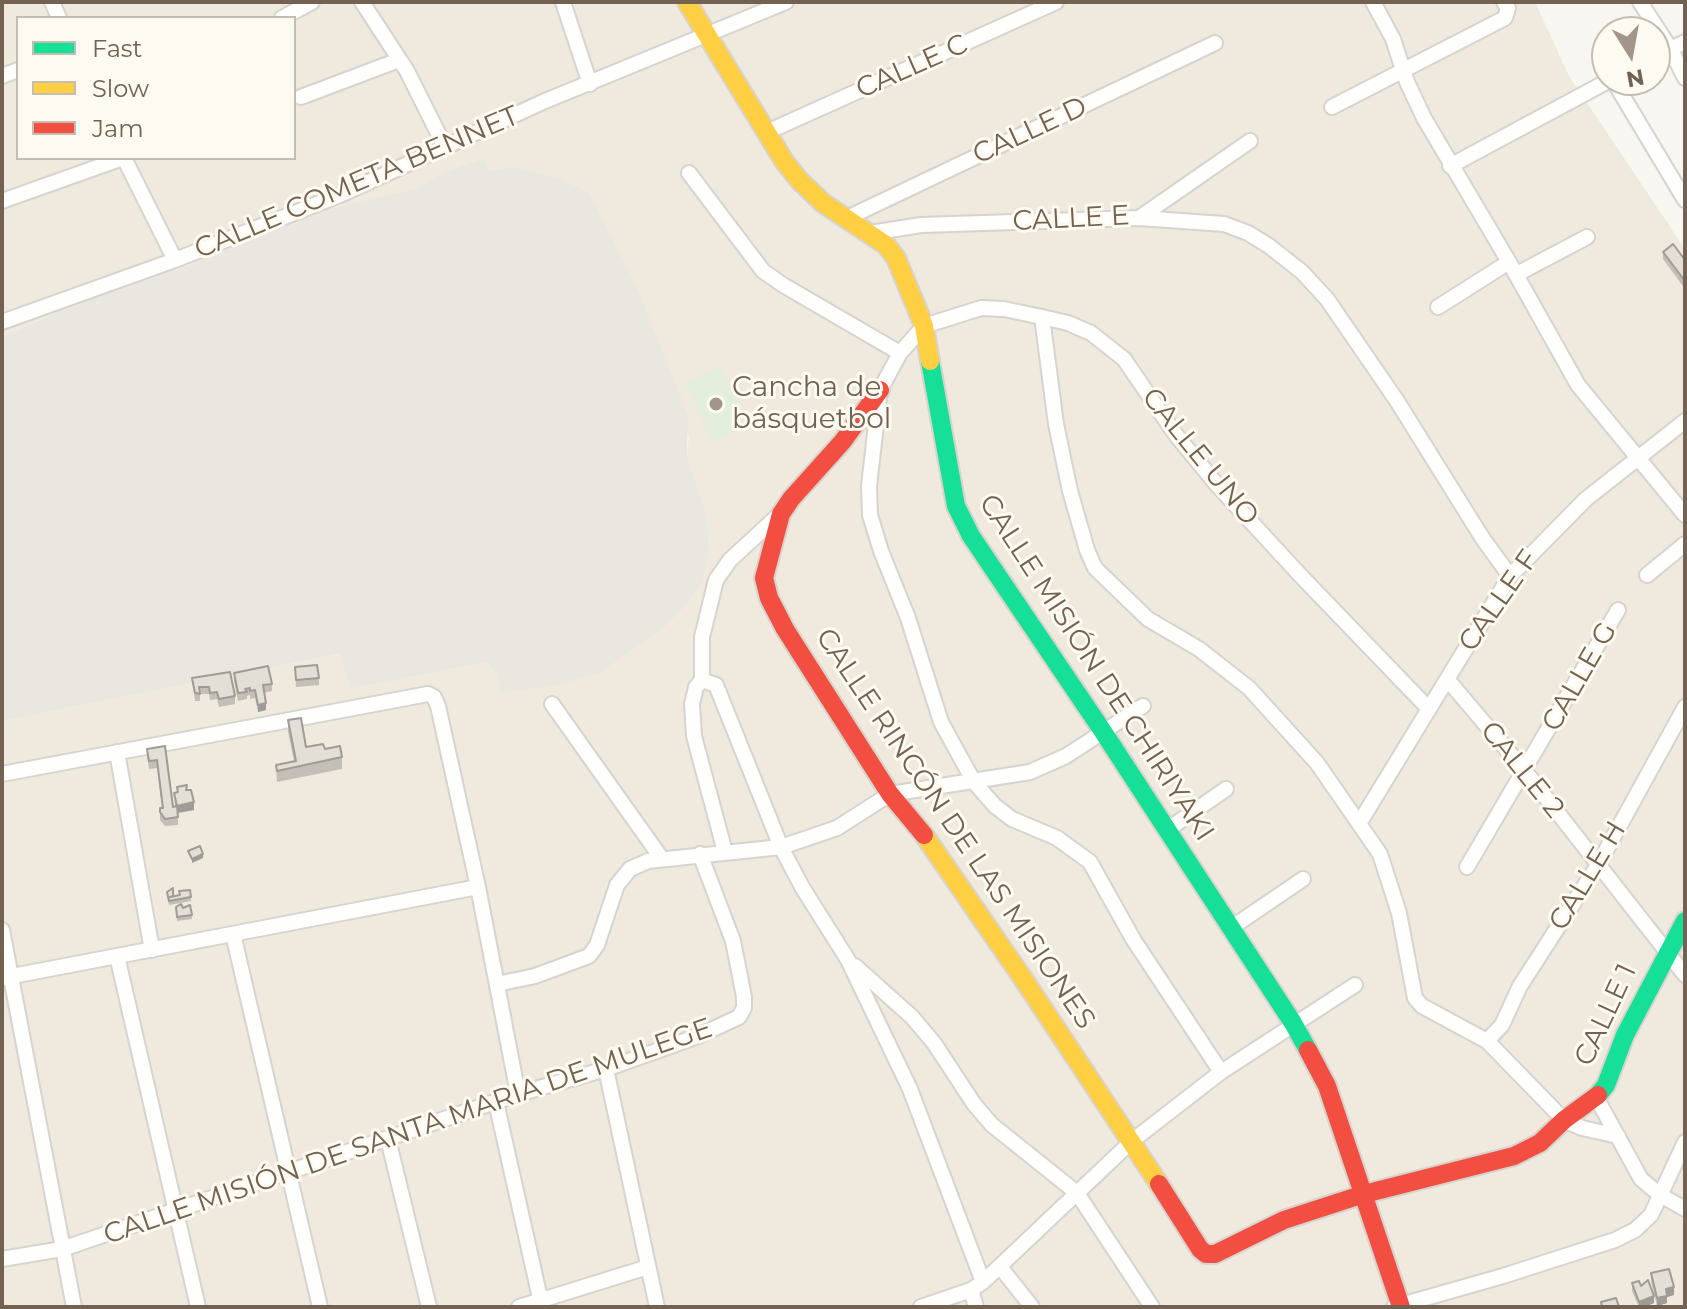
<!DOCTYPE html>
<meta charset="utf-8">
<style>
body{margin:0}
#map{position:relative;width:1687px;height:1309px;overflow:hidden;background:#f8f6f0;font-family:Montserrat,sans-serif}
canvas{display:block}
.frame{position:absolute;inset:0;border:4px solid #736251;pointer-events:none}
.legend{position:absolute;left:16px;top:16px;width:280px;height:144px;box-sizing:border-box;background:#fdfaf2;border:2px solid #c6bdb2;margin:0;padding:10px 14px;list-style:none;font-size:24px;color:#736251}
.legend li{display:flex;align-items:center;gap:16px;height:40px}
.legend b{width:40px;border:2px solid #c6bdb2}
.north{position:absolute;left:1591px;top:16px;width:80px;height:80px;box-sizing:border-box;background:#fdfaf2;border:2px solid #c6bdb2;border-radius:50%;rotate:169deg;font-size:22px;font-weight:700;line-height:32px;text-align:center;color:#736251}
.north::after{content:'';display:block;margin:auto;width:28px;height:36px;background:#a29689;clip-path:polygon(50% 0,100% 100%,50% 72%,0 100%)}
</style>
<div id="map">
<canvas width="1687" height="1309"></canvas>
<div class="frame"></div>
<ul class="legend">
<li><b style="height:10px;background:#16e098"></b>Fast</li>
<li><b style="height:10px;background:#ffcf43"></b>Slow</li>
<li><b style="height:10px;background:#f24e42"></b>Jam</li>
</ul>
<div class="north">N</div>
</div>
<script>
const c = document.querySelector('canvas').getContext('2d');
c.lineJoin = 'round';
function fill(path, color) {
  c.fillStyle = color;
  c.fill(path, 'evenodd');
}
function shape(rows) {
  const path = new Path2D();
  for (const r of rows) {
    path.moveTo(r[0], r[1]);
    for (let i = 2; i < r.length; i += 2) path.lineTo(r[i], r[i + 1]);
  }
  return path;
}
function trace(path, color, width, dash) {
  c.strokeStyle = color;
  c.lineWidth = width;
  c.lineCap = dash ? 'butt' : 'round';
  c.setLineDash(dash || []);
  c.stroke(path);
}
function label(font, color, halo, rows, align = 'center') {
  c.font = font + ' Montserrat,sans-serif';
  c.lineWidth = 6;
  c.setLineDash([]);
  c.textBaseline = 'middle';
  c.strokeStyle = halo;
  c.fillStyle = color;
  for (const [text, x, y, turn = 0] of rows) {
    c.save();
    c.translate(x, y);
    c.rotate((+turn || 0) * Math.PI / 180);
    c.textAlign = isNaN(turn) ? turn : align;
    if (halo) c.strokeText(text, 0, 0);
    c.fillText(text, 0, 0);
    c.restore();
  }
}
fill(shape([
 [2,2,1535,2,1569,76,1685,249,1685,1307,2,1307,2,721,341,654,350,689,488,662,497,676,603,671,664,628,685,607,700,586,709,545,707,516,687,456,689,436,534,173,514,167,487,170,483,158,444,172,415,189,329,208,284,224,181,268,94,298,2,336],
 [18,18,294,18,294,158,18,158]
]), '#efe9de');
fill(shape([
 [483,158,488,170,514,167,560,179,589,193,635,283,688,415,687,456,707,516,709,545,707,565,700,586,685,607,664,628,603,671,558,685,502,692,497,676,488,662,350,689,340,654,2,721,2,336,94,298,181,268,284,224,329,208,415,189,444,172]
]), '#eae7e0');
fill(shape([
 [720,366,748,425,713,442,685,383]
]), '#e4eedc');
const street = shape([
 [52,2,59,18],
 [362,2,407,71,445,147],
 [563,2,590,84],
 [1373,2,1393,39,1407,82,1424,118,1509,262,1578,385,1685,515],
 [1640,2,1670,48,1685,78],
 [282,18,312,2],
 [1655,56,1685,42],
 [2,76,18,70],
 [1613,80,1685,200],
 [301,97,399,60],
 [1332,107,1505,18,1508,8,1504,2],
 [767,132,1056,2],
 [124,158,175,260],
 [1450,166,1610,80],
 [689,173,763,271,783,285,900,353],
 [2,201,123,158],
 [1139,218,1250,141],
 [845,219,1215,43],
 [870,233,921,225,1139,218,1224,224,1248,233,1269,246,1302,272,1327,299,1397,401,1483,539,1510,576],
 [1517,274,1587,237],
 [1438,307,1509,262],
 [1042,317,1056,424,1070,491,1087,550,1095,568,1148,619,1199,649,1249,688,1317,763,1380,854,1399,913,1415,998,1422,1006,1487,1041,1564,1120,1582,1128,1618,1136],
 [2,322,175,260,340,195,545,101,786,2],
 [1647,575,1685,544],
 [1447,679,1525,771,1685,975],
 [702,680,716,685,781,847,802,887,848,960,910,1089,983,1282],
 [552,704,662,859],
 [117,752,152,950],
 [2,774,428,694,434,697,438,706,478,887,518,1094],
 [1360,822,1510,576,1586,499,1685,421],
 [1167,830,1226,789],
 [725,852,694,736,692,704,696,687,702,680,702,637,716,580,730,560,782,512],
 [1467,867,1618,610],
 [1231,928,1303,879],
 [2,930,74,1307],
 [233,934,320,1307],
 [117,956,198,1307],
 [855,966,912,1017,934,1043,974,1104,992,1125,1077,1193,1152,1307],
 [2,978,478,887],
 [497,984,535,976,589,956,597,945,617,885,630,869,648,861,781,847,837,828,890,794,1030,772,1066,756,1143,706],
 [1487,1041,1502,1025,1520,986,1598,865,1685,707],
 [606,1069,657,1307],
 [1221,1072,1133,939,1090,862,1057,838,1012,819,995,806,974,782,941,722,908,618,881,551,870,515,869,486,880,390,900,353,924,326,981,308,1004,309,1042,317,1068,323,1091,333,1124,359,1176,435,1218,486,1300,575,1429,709],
 [1596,1097,1641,1179,1660,1195,1685,1209],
 [496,1102,542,1307],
 [388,1139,429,1307],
 [2,1259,62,1249,518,1094,606,1069,698,1036,739,1017,744,1008,744,997,733,941,700,854],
 [1001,1268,1032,1307],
 [971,1290,976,1307],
 [519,1307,648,1267],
 [921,1307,971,1290,983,1282,1132,1141,1221,1072,1355,985],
 [1394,1307,1503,1276,1615,1240,1635,1230,1651,1215,1685,1142]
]);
const fast = shape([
 [930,361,956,506,971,536,1102,730,1293,1023,1308,1050],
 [1598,1095,1606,1085,1625,1035,1685,921]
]);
const slow = shape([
 [687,2,784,161,799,180,823,203,886,245,896,258,924,326,930,361],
 [924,835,1024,980,1159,1184]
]);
const jam = shape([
 [880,390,843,441,791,499,781,514,764,578,769,598,785,629,890,794,924,835],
 [1308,1050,1327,1086,1401,1307],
 [1159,1184,1200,1249,1206,1254,1215,1254,1284,1220,1364,1194,1514,1156,1540,1143,1564,1120,1598,1095]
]);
trace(street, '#d7d3ce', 18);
trace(fast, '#d8d3cd', 22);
trace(slow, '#d8d3cd', 22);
trace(jam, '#d8d3cd', 22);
trace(street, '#fefefd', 14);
trace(fast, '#16e098', 18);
trace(slow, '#ffcf43', 18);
trace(jam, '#f24e42', 18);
fill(shape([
 [1663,252,1685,260,1685,289,1663,259],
 [295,667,319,678,319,685,296,687],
 [234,673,272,684,272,691,264,693,266,710,258,712,255,698,250,699,250,695,247,696,247,699,238,701,234,681],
 [192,678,235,696,235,704,219,707,217,699,210,700,209,694,200,694,200,701,195,701],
 [288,720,306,747,325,749,342,757,342,769,277,782,276,765,294,761,288,732],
 [165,746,173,807,175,806,174,793,177,792,177,787,186,790,194,810,178,813,178,825,165,826,160,820,160,808,162,808,157,768,149,769,147,756,147,749],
 [190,890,191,901,169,905,167,892,173,896,180,895],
 [190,905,192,919,177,921,176,907,183,908],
 [1651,1273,1674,1295,1667,1297,1667,1303,1657,1306,1651,1281],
 [1632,1283,1641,1286,1654,1303,1645,1307,1639,1307,1632,1291]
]), '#c3bfb8');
fill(shape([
 [266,703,266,710,258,712,258,705],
 [194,802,194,810,177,813,177,806],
 [203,854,203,858,192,863,192,859],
 [1674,1287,1674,1295,1667,1297,1667,1303,1657,1306,1657,1298,1666,1289],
 [1654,1296,1654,1303,1645,1307,1639,1307,1639,1302]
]), '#9f9b96');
const building = shape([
 [1673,244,1685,260,1685,281,1663,252,1673,244],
 [317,665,319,678,296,680,295,667,317,665],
 [268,666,272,684,263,685,266,703,258,705,255,690,250,691,250,688,245,689,247,692,238,693,234,673,268,666],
 [230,672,235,696,219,699,217,692,210,693,209,687,199,687,200,694,195,693,192,678,230,672],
 [301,718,306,747,323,744,325,749,340,746,342,757,277,771,276,765,296,761,288,720,301,718],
 [165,746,173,807,177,806,178,817,165,819,160,812,160,808,163,808,157,760,149,761,147,749,165,746],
 [187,785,186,790,191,790,194,802,177,806,174,793,178,792,177,787,187,785],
 [200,846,203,854,192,859,188,851,200,846],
 [173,888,173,896,170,897,180,895,179,891,190,890,191,897,169,901,167,892,173,888],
 [181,904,183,908,190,905,192,915,177,917,176,907,181,904],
 [1669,1269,1674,1287,1666,1289,1667,1296,1657,1298,1651,1273,1669,1269],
 [1648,1280,1654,1296,1639,1302,1632,1283,1639,1281,1641,1286,1648,1280],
 [1616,1298,1619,1307,1602,1307,1601,1302,1616,1298]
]);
fill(building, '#e3ded6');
trace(building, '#9f9b96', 2);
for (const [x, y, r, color] of [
 [716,404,8,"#a29689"]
]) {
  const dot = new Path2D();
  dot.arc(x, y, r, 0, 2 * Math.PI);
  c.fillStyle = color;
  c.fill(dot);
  trace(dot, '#fdfaf2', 3);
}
label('28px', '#736251', '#fdfaf2', [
 ["CALLE C",912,67,-24],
 ["CALLE D",1030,131,-25],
 ["CALLE COMETA BENNET",357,183,-23],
 ["CALLE E",1071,219,-3],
 ["CALLE UNO",1200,457,51],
 ["CALLE F",1499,601,-55],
 ["CALLE MISIÓN DE CHIRIYAKI",1096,668,57],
 ["CALLE G",1580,677,-60],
 ["CALLE 2",1522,770,51],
 ["CALLE RINCÓN DE LAS MISIONES",955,829,56],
 ["CALLE H",1588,876,-59],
 ["CALLE 1",1606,1015,-65],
 ["CALLE MISIÓN DE SANTA MARIA DE MULEGE",408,1132,-19]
]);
label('28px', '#736251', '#fdfaf2', [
 ["Cancha de",732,388],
 ["básquetbol",732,420]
], 'left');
</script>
